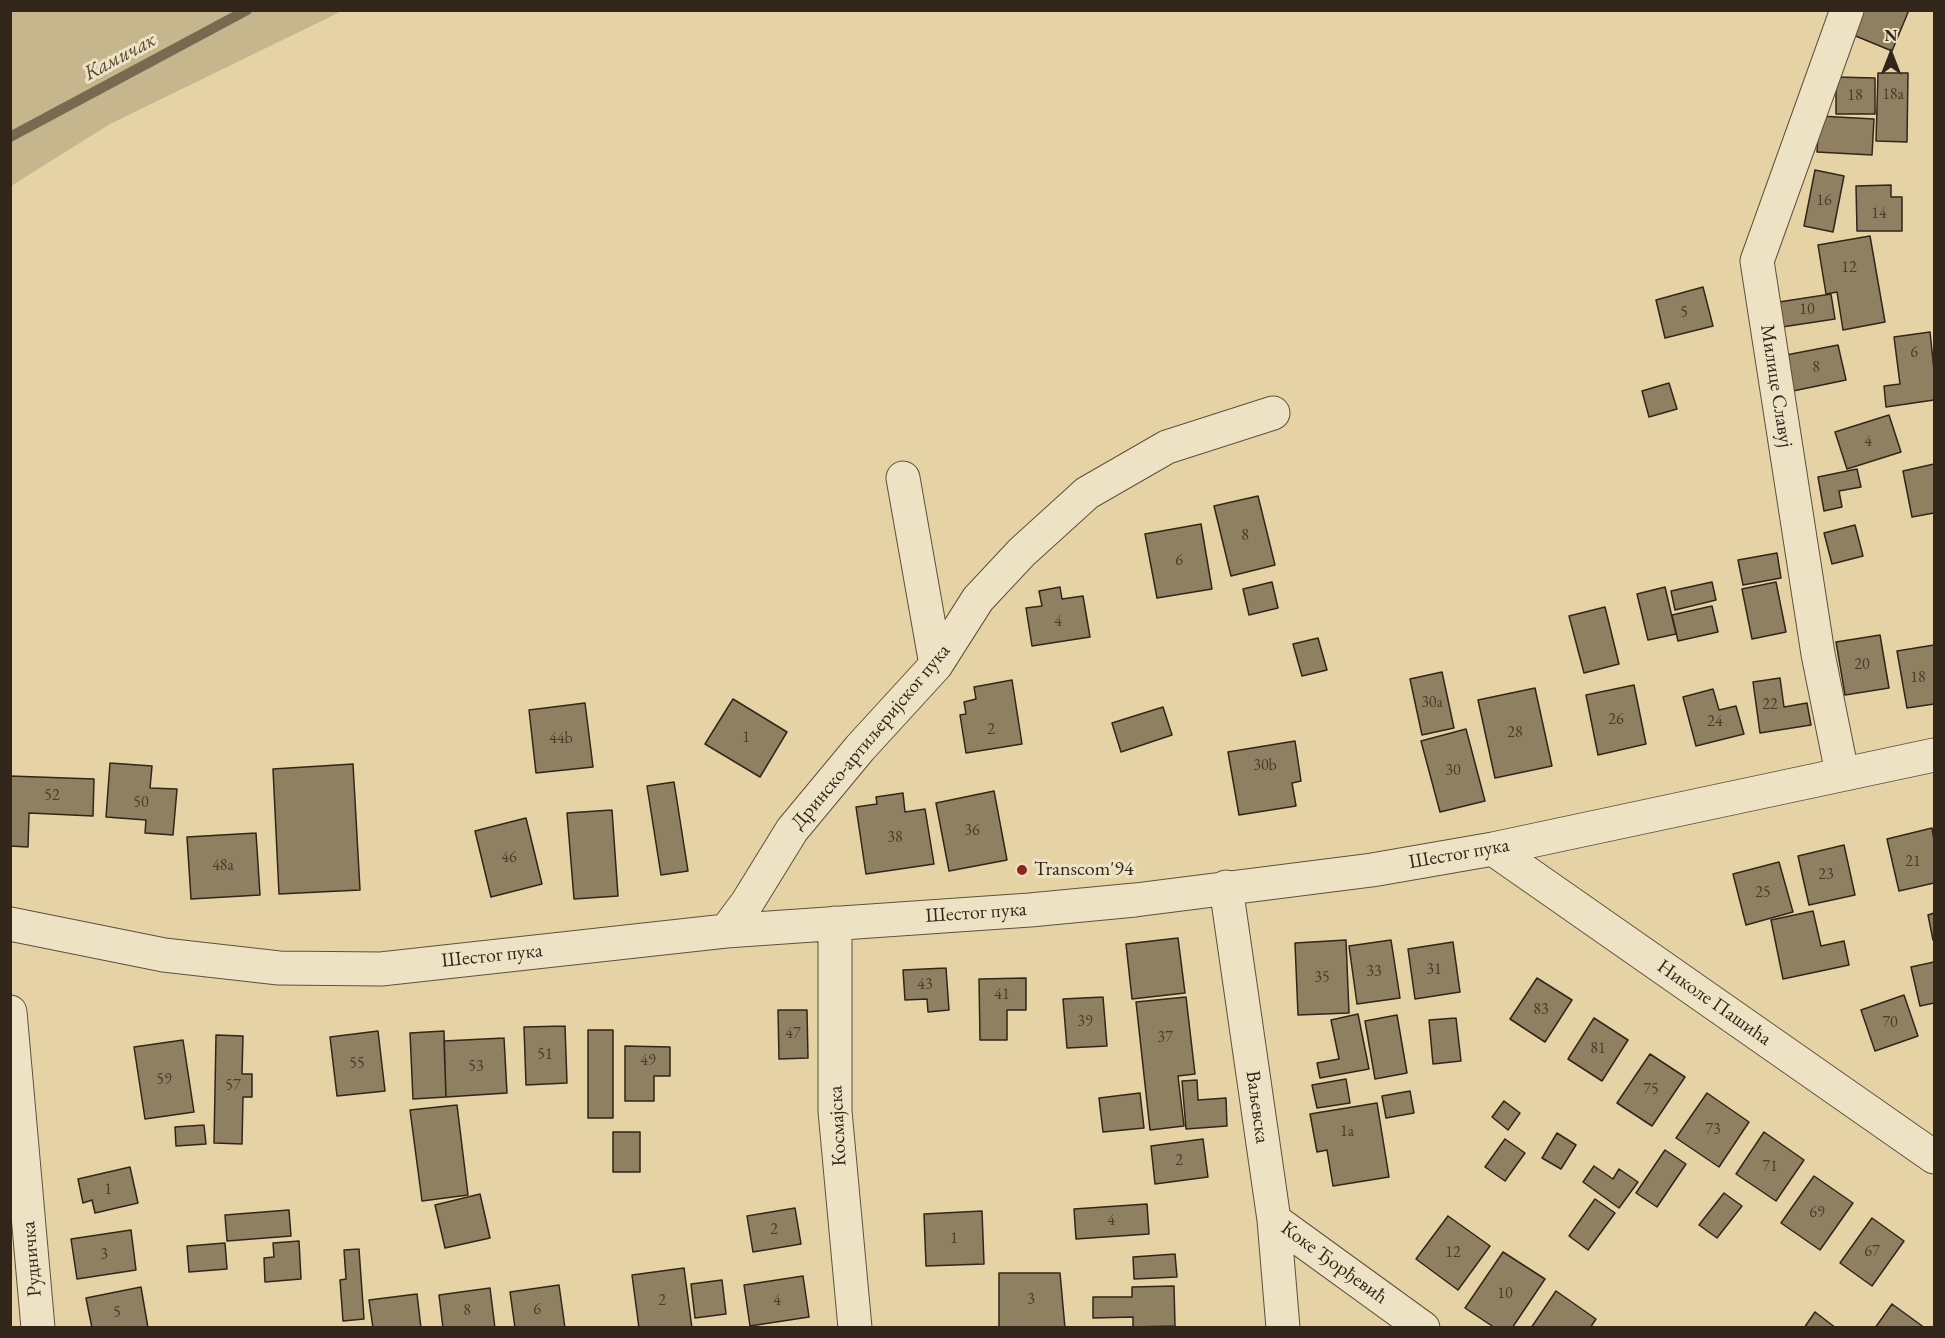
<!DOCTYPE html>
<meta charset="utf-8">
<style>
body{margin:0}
#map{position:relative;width:1945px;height:1338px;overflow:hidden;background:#e5d3a6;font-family:"EB Garamond",serif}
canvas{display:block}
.frame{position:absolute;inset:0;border:12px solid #312619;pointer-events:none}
.north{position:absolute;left:1861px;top:24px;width:60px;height:60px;-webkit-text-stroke:4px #eee2c5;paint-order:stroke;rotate:0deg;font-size:16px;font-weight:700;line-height:24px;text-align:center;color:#312619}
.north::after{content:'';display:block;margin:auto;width:21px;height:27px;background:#312619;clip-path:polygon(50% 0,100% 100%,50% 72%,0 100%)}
</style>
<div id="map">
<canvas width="1945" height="1338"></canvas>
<div class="frame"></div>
<div class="north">N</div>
</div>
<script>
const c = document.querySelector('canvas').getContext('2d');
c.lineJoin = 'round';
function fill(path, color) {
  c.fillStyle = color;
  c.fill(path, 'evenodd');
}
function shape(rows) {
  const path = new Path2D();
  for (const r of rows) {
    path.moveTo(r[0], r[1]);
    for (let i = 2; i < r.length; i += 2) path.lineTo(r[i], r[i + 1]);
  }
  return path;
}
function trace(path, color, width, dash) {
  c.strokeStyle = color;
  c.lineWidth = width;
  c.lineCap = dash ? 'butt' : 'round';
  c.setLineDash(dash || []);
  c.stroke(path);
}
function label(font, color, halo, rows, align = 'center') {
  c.font = font + ' "EB Garamond",serif';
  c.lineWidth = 6;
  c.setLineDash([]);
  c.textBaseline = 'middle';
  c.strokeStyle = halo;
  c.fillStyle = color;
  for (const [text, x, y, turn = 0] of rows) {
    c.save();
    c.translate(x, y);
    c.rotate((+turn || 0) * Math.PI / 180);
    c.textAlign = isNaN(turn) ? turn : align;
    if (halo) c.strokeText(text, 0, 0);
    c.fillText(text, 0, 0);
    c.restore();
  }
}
fill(shape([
 [11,10,342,10,342,11,110,124,11,186]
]), '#c6b68e');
trace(shape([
 [10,137,247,10]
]), '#786a51', 10);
const building = shape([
 [1855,10,1909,10,1892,51,1846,32,1855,10],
 [1878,73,1908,73,1907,142,1876,141,1878,73],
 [1836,77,1875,78,1875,114,1836,114,1836,77],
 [1819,116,1874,119,1872,155,1817,152,1819,116],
 [1815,170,1844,176,1833,232,1804,226,1815,170],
 [1891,185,1891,197,1902,197,1902,231,1857,231,1856,186,1891,185],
 [1870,236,1885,322,1843,330,1837,292,1826,294,1818,245,1870,236],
 [1703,287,1713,326,1665,338,1656,300,1703,287],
 [1831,294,1835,319,1782,327,1779,302,1831,294],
 [1930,332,1934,370,1934,400,1886,407,1884,386,1900,384,1894,337,1930,332],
 [1838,345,1846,380,1793,391,1786,355,1838,345],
 [1669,383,1677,409,1649,417,1642,391,1669,383],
 [1889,415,1901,452,1847,469,1835,432,1889,415],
 [1934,464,1934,513,1912,517,1903,471,1934,464],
 [1857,469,1861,487,1839,491,1842,507,1824,511,1818,477,1857,469],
 [1258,496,1275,565,1231,576,1214,506,1258,496],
 [1201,524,1212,589,1157,598,1145,534,1201,524],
 [1855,525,1863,556,1832,564,1824,533,1855,525],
 [1777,553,1781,578,1743,585,1738,560,1777,553],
 [1272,582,1278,608,1249,615,1243,589,1272,582],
 [1712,582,1716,600,1675,610,1671,591,1712,582],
 [1776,582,1786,632,1752,639,1742,589,1776,582],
 [1060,587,1062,599,1083,596,1090,637,1032,646,1026,608,1042,606,1039,591,1060,587],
 [1665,587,1676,634,1648,640,1637,594,1665,587],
 [1712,606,1718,632,1678,641,1672,615,1712,606],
 [1605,607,1619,664,1584,673,1569,616,1605,607],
 [1880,635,1889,688,1845,695,1836,642,1880,635],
 [1318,638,1327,670,1302,676,1293,644,1318,638],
 [1934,645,1934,704,1907,708,1897,651,1934,645],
 [1442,672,1454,728,1422,735,1410,679,1442,672],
 [1780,678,1784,707,1807,703,1811,725,1760,733,1753,682,1780,678],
 [1012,680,1022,744,966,753,960,715,966,714,964,702,976,699,974,687,1012,680],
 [1634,685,1646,744,1598,755,1586,695,1634,685],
 [1535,688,1552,766,1495,778,1478,700,1535,688],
 [1713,689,1719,710,1736,706,1744,734,1696,746,1683,697,1713,689],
 [733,699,787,732,760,777,705,744,733,699],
 [585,703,593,767,536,773,529,710,585,703],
 [1163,707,1172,735,1121,752,1112,723,1163,707],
 [1466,729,1485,801,1440,812,1421,741,1466,729],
 [1295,741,1301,781,1292,783,1296,806,1239,815,1228,752,1295,741],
 [110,763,152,766,150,788,177,789,173,835,145,833,146,820,106,817,110,763],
 [353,764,360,890,279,894,273,769,353,764],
 [10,776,94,779,93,816,29,813,28,847,10,846,10,776],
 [674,782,688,871,661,875,647,786,674,782],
 [994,791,1007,860,949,871,936,803,994,791],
 [903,793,905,812,925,809,934,864,866,874,856,807,877,804,876,797,903,793],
 [612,810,618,896,574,899,567,813,612,810],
 [526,818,542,884,491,897,475,831,526,818],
 [1932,828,1934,841,1934,883,1899,891,1887,839,1932,828],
 [256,833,260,895,191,899,187,837,256,833],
 [1844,845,1855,895,1809,905,1798,856,1844,845],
 [1779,862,1793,912,1746,925,1733,874,1779,862],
 [1813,911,1821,946,1844,941,1849,965,1783,979,1771,920,1813,911],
 [1934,913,1934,939,1933,940,1928,915,1934,913],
 [1178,938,1185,993,1132,999,1126,944,1178,938],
 [1346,940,1349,1013,1298,1015,1295,943,1346,940],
 [1391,940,1400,998,1357,1004,1349,946,1391,940],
 [1453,942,1460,992,1415,999,1408,949,1453,942],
 [1934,962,1934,1003,1920,1006,1911,967,1934,962],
 [946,968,949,1010,928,1012,927,999,905,1000,903,970,946,968],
 [1026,978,1026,1010,1007,1010,1007,1040,980,1040,979,979,1026,978],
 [1537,978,1572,1000,1545,1042,1510,1019,1537,978],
 [1904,995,1918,1036,1875,1051,1861,1010,1904,995],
 [1103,997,1107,1046,1067,1048,1063,999,1103,997],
 [1186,997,1195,1074,1178,1076,1184,1126,1150,1130,1136,1002,1186,997],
 [778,1010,807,1010,808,1058,779,1059,778,1010],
 [1358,1014,1369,1069,1320,1078,1317,1063,1339,1059,1331,1020,1358,1014],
 [1397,1015,1407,1073,1375,1079,1365,1021,1397,1015],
 [1456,1018,1461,1061,1433,1064,1429,1020,1456,1018],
 [1594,1018,1628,1040,1602,1081,1568,1059,1594,1018],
 [565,1026,567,1083,526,1085,524,1027,565,1026],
 [588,1030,613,1030,613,1118,588,1118,588,1030],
 [378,1031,385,1091,337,1096,330,1037,378,1031],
 [444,1031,446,1097,413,1099,410,1033,444,1031],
 [216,1035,243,1036,242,1074,252,1074,252,1097,243,1097,242,1144,214,1143,216,1035],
 [504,1038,507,1093,446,1097,444,1041,504,1038],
 [183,1040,194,1112,145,1119,134,1047,183,1040],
 [625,1046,670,1047,670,1076,654,1076,654,1101,625,1101,625,1046],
 [1650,1054,1685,1077,1652,1126,1617,1103,1650,1054],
 [1346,1079,1350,1103,1317,1108,1312,1085,1346,1079],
 [1197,1080,1198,1100,1226,1098,1227,1126,1186,1129,1182,1081,1197,1080],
 [1410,1091,1414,1113,1386,1118,1382,1096,1410,1091],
 [1140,1093,1144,1128,1103,1132,1099,1098,1140,1093],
 [1707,1093,1749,1122,1719,1167,1676,1138,1707,1093],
 [1504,1101,1520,1113,1508,1130,1492,1117,1504,1101],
 [1377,1103,1389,1177,1333,1186,1327,1150,1317,1152,1310,1114,1377,1103],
 [457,1105,468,1195,422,1201,410,1110,457,1105],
 [204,1125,206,1144,176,1146,175,1127,204,1125],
 [613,1132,640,1132,640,1172,613,1172,613,1132],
 [1764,1132,1804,1160,1776,1201,1736,1174,1764,1132],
 [1557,1133,1576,1145,1561,1169,1542,1158,1557,1133],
 [1203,1139,1208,1177,1155,1184,1151,1146,1203,1139],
 [1505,1139,1525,1153,1505,1181,1485,1167,1505,1139],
 [1665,1150,1686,1164,1657,1207,1636,1193,1665,1150],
 [1594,1166,1613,1179,1619,1169,1638,1182,1619,1208,1583,1182,1594,1166],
 [130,1167,138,1203,95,1213,92,1200,83,1203,78,1179,130,1167],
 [1814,1176,1853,1203,1820,1250,1781,1223,1814,1176],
 [1724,1193,1742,1206,1717,1238,1699,1225,1724,1193],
 [480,1194,490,1238,445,1248,435,1205,480,1194],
 [1595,1199,1615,1213,1588,1250,1569,1236,1595,1199],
 [1147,1204,1149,1234,1076,1239,1074,1209,1147,1204],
 [795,1208,801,1244,753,1252,747,1216,795,1208],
 [289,1210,291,1236,227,1241,225,1215,289,1210],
 [982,1211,984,1264,926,1266,924,1214,982,1211],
 [1448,1216,1490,1246,1458,1290,1416,1259,1448,1216],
 [1872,1218,1904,1241,1872,1286,1840,1263,1872,1218],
 [131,1230,136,1270,77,1279,71,1239,131,1230],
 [299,1241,301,1279,265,1282,264,1258,274,1257,273,1243,299,1241],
 [225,1243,227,1269,189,1272,187,1246,225,1243],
 [359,1249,364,1319,343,1321,340,1280,346,1279,344,1250,359,1249],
 [1503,1252,1545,1279,1512,1328,1495,1328,1465,1308,1503,1252],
 [1175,1254,1177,1277,1134,1279,1133,1257,1175,1254],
 [684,1268,692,1328,639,1328,632,1275,684,1268],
 [999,1273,1060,1273,1065,1328,999,1327,999,1273],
 [803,1276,809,1317,750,1326,744,1285,803,1276],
 [722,1280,726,1314,695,1318,691,1284,722,1280],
 [559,1285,565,1328,515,1328,510,1292,559,1285],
 [1174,1286,1175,1326,1133,1327,1133,1317,1093,1318,1093,1297,1132,1297,1132,1287,1174,1286],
 [141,1287,148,1328,92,1328,86,1298,141,1287],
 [490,1288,495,1328,443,1328,439,1295,490,1288],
 [1556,1291,1596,1319,1590,1328,1531,1328,1556,1291],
 [417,1294,421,1328,373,1328,369,1300,417,1294],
 [1892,1304,1925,1328,1875,1328,1892,1304],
 [1815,1312,1836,1328,1804,1328,1815,1312]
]);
fill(building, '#8f8062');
trace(building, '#312619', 1.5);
const minor = shape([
 [903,478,936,665],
 [1842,773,1818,654,1757,261,1847,10],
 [1493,849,1934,1157],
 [1226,887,1274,1220,1283,1328],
 [835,923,835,1111,855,1328],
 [10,924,164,955,279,968,381,969,726,931,1030,910,1135,900,1372,870,1493,849,1934,755],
 [726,931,747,903,792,830,860,748,936,665,978,599,1022,552,1087,493,1167,447,1273,413],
 [10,1012,38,1328],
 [1274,1220,1423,1328]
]);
trace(minor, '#5e513c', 35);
trace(minor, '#eee2c5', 33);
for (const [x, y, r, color] of [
 [1022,870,6,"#8f2418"]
]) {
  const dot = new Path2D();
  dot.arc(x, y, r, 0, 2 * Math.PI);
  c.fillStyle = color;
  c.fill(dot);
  trace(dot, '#eee2c5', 2);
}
label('16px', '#483c2b', null, [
 ["18a",1893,95],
 ["18",1855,96],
 ["16",1824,201],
 ["14",1879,214],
 ["12",1849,268],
 ["10",1807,310],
 ["5",1684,313],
 ["6",1914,353],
 ["8",1816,368],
 ["4",1868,442],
 ["8",1245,536],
 ["6",1179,561],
 ["4",1058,622],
 ["20",1862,665],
 ["18",1918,678],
 ["30a",1432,703],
 ["22",1770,705],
 ["26",1616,720],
 ["24",1715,722],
 ["2",991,730],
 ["28",1515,733],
 ["1",746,738],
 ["44b",561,739],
 ["30b",1265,766],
 ["30",1453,771],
 ["52",52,796],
 ["50",141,803],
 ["36",972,831],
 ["38",895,838],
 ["46",509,858],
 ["21",1913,862],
 ["48a",223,866],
 ["23",1826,875],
 ["25",1763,893],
 ["31",1434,970],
 ["33",1374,972],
 ["35",1322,978],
 ["43",925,985],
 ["41",1002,995],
 ["83",1541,1010],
 ["39",1085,1022],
 ["70",1890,1023],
 ["47",793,1034],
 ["37",1165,1038],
 ["81",1598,1049],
 ["51",545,1055],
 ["49",648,1061],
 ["55",357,1064],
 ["53",476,1067],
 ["59",164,1080],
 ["57",233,1086],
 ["75",1651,1090],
 ["73",1713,1130],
 ["1a",1347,1132],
 ["2",1179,1161],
 ["71",1770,1167],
 ["1",108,1190],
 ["69",1817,1213],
 ["4",1111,1221],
 ["2",774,1230],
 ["1",954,1239],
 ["67",1872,1252],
 ["12",1453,1253],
 ["3",104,1255],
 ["10",1505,1294],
 ["3",1031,1300],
 ["2",662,1301],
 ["4",777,1301],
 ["6",537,1310],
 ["8",467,1311],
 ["5",117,1313]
]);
label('20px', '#312619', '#eee2c5', [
 ["Милице Славуј",1776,386,81],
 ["Дринско-артиљеријског пука",871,737,-50],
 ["Шестог пука",1459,854,-10],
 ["Шестог пука",976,913,-4],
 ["Шестог пука",492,956,-6],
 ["Николе Пашића",1714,1003,35],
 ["Ваљевска",1257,1107,82],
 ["Космајска",838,1126,-93],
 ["Рудничка",32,1259,-95],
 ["Коке Ђорђевић",1334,1263,36]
]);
label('20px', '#312619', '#eee2c5', [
 ["Transcom'94",1034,870]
], 'left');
label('italic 21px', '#554835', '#eee2c5', [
 ["Камичак",120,57,-28]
]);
</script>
